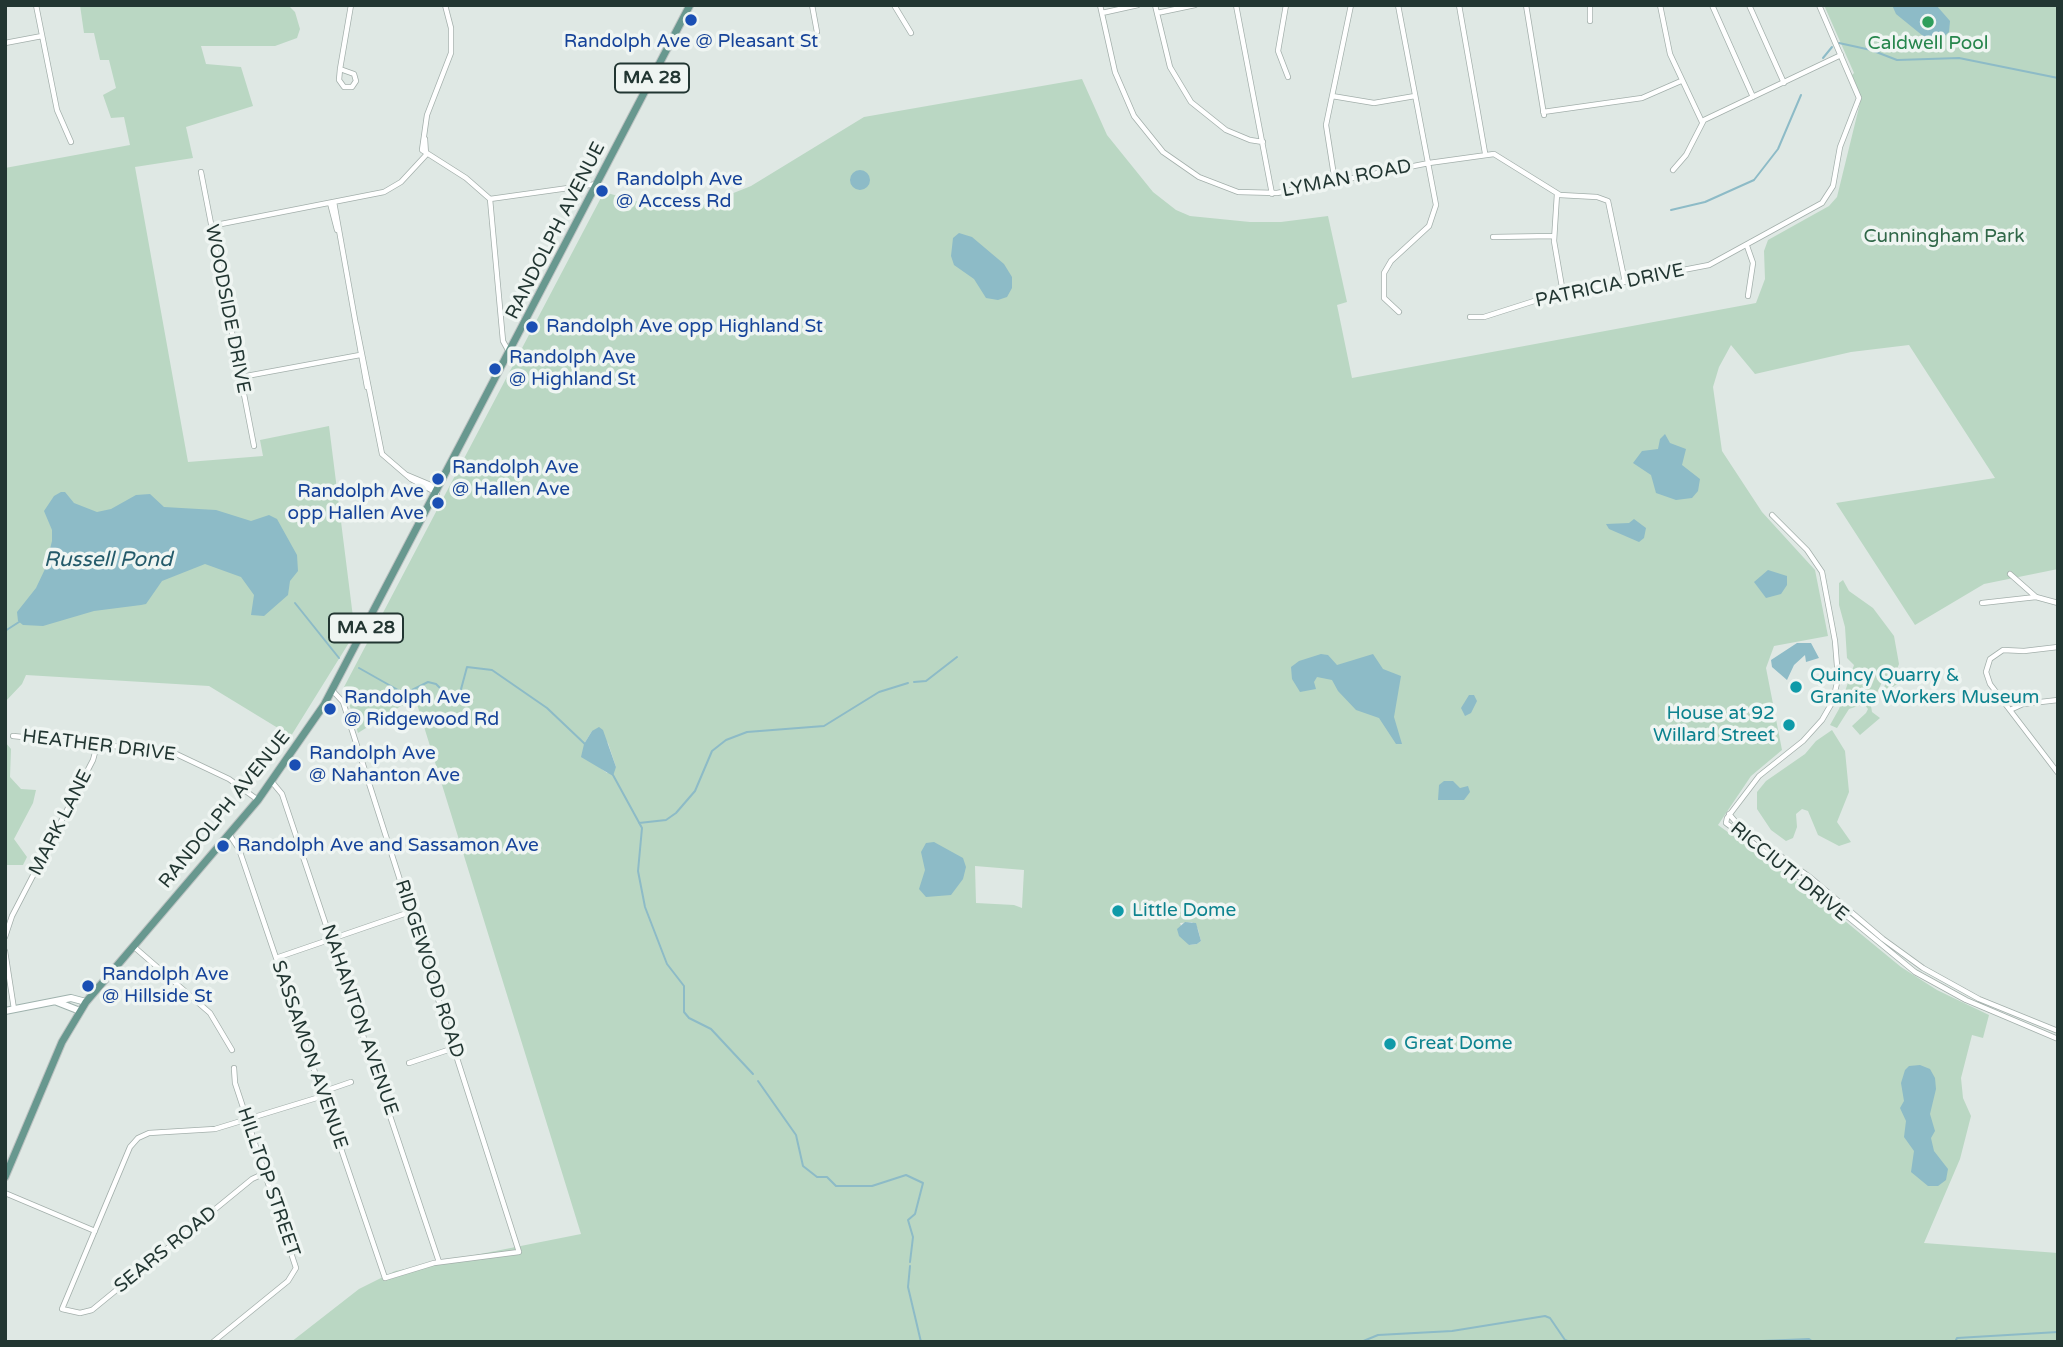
<!DOCTYPE html>
<style>
body{margin:0}
#map{position:relative;width:2063px;height:1347px;overflow:hidden;background:#dfe8e4;font-family:"Varela Round",sans-serif}
canvas{display:block}
.frame{position:absolute;inset:0;border:7px solid #223632;pointer-events:none}
</style>
<div id="map">
<canvas width="2063" height="1347"></canvas>
<div class="frame"></div>
</div>
<script>
const c = document.querySelector('canvas').getContext('2d');
c.lineJoin = 'round';
function fill(path, color) {
  c.fillStyle = color;
  c.fill(path, 'evenodd');
}
function shape(rows) {
  const path = new Path2D();
  for (const r of rows) {
    if (r.length === 3) {
      path.moveTo(r[0] + r[2], r[1]);
      path.arc(r[0], r[1], r[2], 0, 2 * Math.PI);
      continue;
    }
    path.moveTo(r[0], r[1]);
    for (let i = 2; i < r.length; i += 2) path.lineTo(r[i], r[i + 1]);
  }
  return path;
}
function trace(path, color, width, dash) {
  c.strokeStyle = color;
  c.lineWidth = width;
  c.lineCap = dash ? 'butt' : 'round';
  c.setLineDash(dash || []);
  c.stroke(path);
}
function label(font, color, halo, rows, align = 'center') {
  c.font = font + ' "Varela Round",sans-serif';
  c.lineWidth = 7;
  c.setLineDash([]);
  c.textBaseline = 'middle';
  c.strokeStyle = halo;
  c.fillStyle = color;
  for (const [text, x, y, turn = 0] of rows) {
    c.save();
    c.translate(x, y);
    c.rotate((+turn || 0) * Math.PI / 180);
    c.textAlign = isNaN(turn) ? turn : align;
    if (halo) c.strokeText(text, 0, 0);
    c.fillText(text, 0, 0);
    c.restore();
  }
}
fill(shape([
 [80,5,288,5,295,12,300,29,297,38,275,46,201,46,206,64,241,67,253,106,186,127,193,158,135,167,188,462,263,456,260,440,329,426,355,633,291,736,209,686,26,675,22,684,5,702,5,168,130,145,124,117,111,118,103,95,116,88,109,60,100,60,94,33,84,33],
 [1824,5,2058,5,2058,569,1984,584,1915,625,1836,503,1995,478,1909,345,1851,352,1755,374,1731,345,1719,367,1713,387,1722,451,1762,512,1815,570,1828,636,1774,646,1766,668,1782,750,1751,776,1718,825,1800,884,1901,967,1937,990,1989,1015,1983,1038,1972,1035,1961,1078,1963,1098,1971,1116,1960,1159,1924,1243,2058,1253,2058,1342,291,1342,359,1289,395,1271,581,1234,417,704,401,706,358,733,344,687,604,192,656,207,706,204,751,186,864,117,1082,79,1107,135,1153,192,1176,210,1190,216,1250,222,1281,222,1328,216,1347,302,1337,305,1352,378,1756,303,1765,279,1764,251,1768,240,1829,206,1837,197,1861,99,1852,75,1854,73],
 [592,731,608,743,616,767,607,773,595,764,584,744],
 [975,866,1024,870,1022,908,1014,905,976,903],
 [1192,922,1198,929,1201,941,1197,944,1189,945,1180,923],
 [1843,580,1849,591,1873,608,1894,636,1899,664,1894,677,1910,677,1894,686,1886,695,1882,693,1886,682,1882,682,1871,706,1872,712,1880,718,1860,735,1852,726,1866,713,1868,709,1864,704,1849,709,1837,728,1830,725,1839,709,1854,665,1847,658,1845,627,1839,605,1839,583],
 [1832,730,1845,751,1849,792,1837,822,1851,842,1839,846,1818,835,1808,811,1802,809,1796,814,1797,827,1793,838,1786,841,1771,830,1757,809,1757,792,1766,781,1805,754,1816,741],
 [5,742,11,749,10,777,21,789,36,790,33,803,14,839,27,857,23,865,5,865]
]), '#bad7c3');
fill(shape([
 [1892,5,1936,5,1950,21,1949,32,1941,39,1928,40,1896,14],
 [860,180,10],
 [959,233,972,237,1004,264,1012,277,1012,288,1007,297,998,300,986,298,974,279,954,265,951,256,953,238],
 [1665,434,1670,443,1686,449,1682,465,1700,479,1698,491,1692,498,1676,500,1656,493,1651,475,1633,463,1642,451,1658,449,1660,439],
 [61,492,65,492,74,503,97,512,111,509,136,495,150,494,164,507,216,510,251,521,269,515,277,519,297,555,298,571,290,581,288,595,264,616,251,615,254,595,241,577,205,564,162,581,146,604,141,605,94,611,43,626,23,625,18,621,17,612,36,588,45,569,52,541,52,530,44,511,54,496],
 [1634,519,1646,528,1644,538,1639,542,1609,529,1606,524,1629,523],
 [1768,570,1787,576,1787,585,1781,594,1766,598,1754,582],
 [1797,643,1811,643,1819,658,1806,662,1805,655,1794,665,1787,680,1772,667,1771,660],
 [1321,654,1328,655,1337,665,1373,654,1383,669,1401,676,1394,717,1402,744,1396,744,1379,718,1356,710,1338,691,1332,680,1317,677,1314,682,1316,689,1300,692,1292,679,1291,667,1299,661],
 [1469,695,1474,695,1477,701,1471,713,1465,716,1461,708],
 [599,727,603,730,616,767,613,776,581,757,584,744,592,731],
 [1444,781,1453,781,1460,788,1468,786,1470,792,1464,800,1438,800,1439,785],
 [934,842,963,858,966,867,963,879,951,895,926,897,919,889,925,870,921,852,926,843],
 [1185,922,1196,923,1201,941,1197,944,1189,945,1179,936,1177,929],
 [1920,1065,1930,1069,1935,1078,1936,1089,1930,1114,1935,1131,1931,1138,1934,1151,1948,1169,1946,1180,1938,1186,1928,1186,1911,1172,1914,1151,1904,1137,1906,1121,1900,1108,1904,1101,1901,1083,1905,1070,1909,1066]
]), '#8dbbc7');
trace(shape([
 [1839,43,1871,50,1897,60,1959,58,2058,78],
 [1823,58,1832,47],
 [1671,210,1705,202,1754,180,1778,149,1801,95],
 [295,603,339,658],
 [5,631,19,622],
 [359,668,398,690],
 [914,682,926,681,957,657],
 [404,694,428,682,436,684,445,693,460,693,467,667,492,670,547,708,586,745],
 [613,775,642,828,638,871,645,907,667,964,684,986,684,1012,689,1018,711,1029,753,1074],
 [639,823,666,820,676,813,695,791,712,751,726,740,747,732,824,726,879,692,908,683],
 [758,1081,796,1135,803,1166,817,1177,827,1177,836,1186,872,1186,906,1175,923,1183,915,1214,908,1220,913,1237,910,1262],
 [910,1266,908,1287,921,1342],
 [1361,1342,1378,1335,1452,1331,1545,1316,1550,1318,1565,1340,1570,1342],
 [1738,1342,1809,1339,1813,1342],
 [1955,1342,1957,1338,2058,1332]
]), '#8dbbc7', 2);
const street = shape([
 [36,5,57,110,71,142],
 [445,5,451,28,451,53,427,115,422,150,466,178,490,199],
 [812,5,817,32],
 [894,5,911,33],
 [1100,5,1115,72,1134,116,1163,152,1199,177,1238,192,1277,193,1429,163,1494,154,1560,195,1597,197,1608,201,1625,282],
 [1155,5,1170,67,1191,102,1226,130,1250,140,1263,142],
 [1236,5,1272,194],
 [1286,5,1278,51,1288,77],
 [1398,5,1436,205,1429,226,1391,261,1384,273,1384,298,1399,312],
 [1459,5,1485,153],
 [1526,5,1544,115],
 [1660,5,1670,54,1702,122],
 [1712,5,1753,97],
 [1749,5,1784,83],
 [1102,13,1138,5],
 [1157,13,1195,5],
 [1590,21,1590,5],
 [5,43,42,36],
 [340,69,354,74,356,81,352,87,344,87,339,80,340,69,351,5],
 [1332,96,1374,103,1415,96],
 [1543,112,1642,98,1681,81],
 [425,139,426,155],
 [1673,170,1686,155,1704,120,1841,55],
 [201,172,254,446],
 [1335,182,1326,125,1351,5],
 [1557,194,1554,241,1563,293],
 [490,199,503,341,509,352],
 [490,199,597,184],
 [334,202,367,387],
 [330,203,337,230],
 [211,226,384,192,401,182,426,155],
 [1493,237,1553,236],
 [1747,246,1753,263,1748,296],
 [1470,317,1484,317,1553,295,1709,265,1822,203,1833,186,1840,147,1859,98,1819,5],
 [356,324,382,454,411,479,437,493],
 [241,377,360,355],
 [407,475,438,488],
 [1772,515,1807,550,1822,572,1835,641,1838,678,1833,701,1822,720,1803,741,1759,776,1727,818,1726,823,1803,880,1915,972,1966,1000,2058,1039],
 [2010,574,2036,597,2058,603],
 [1982,603,2036,597],
 [2058,647,2024,651,2003,650,1990,659,1986,672,1990,684,2058,773],
 [2012,709,2023,704,2058,700],
 [13,736,172,752,229,779,258,800],
 [272,782,282,794,439,1262],
 [1729,814,1740,827,1811,878,1883,939,1923,968,1979,999,2058,1031],
 [229,834,239,849,385,1278,434,1263,519,1252,343,702,332,690],
 [5,937,12,916,93,760,97,745],
 [133,946,210,1013,232,1050],
 [5,951,14,1009],
 [276,958,410,912],
 [409,1063,454,1048],
 [322,1092,351,1082],
 [265,1173,252,1179,92,1310,80,1313,62,1309,130,1147,138,1138,149,1133,215,1129,323,1096],
 [5,1193,95,1231],
 [213,1342,288,1281,296,1268,235,1083,234,1068]
]);
const secondary = shape([
 [57,1002,80,1011],
 [5,1011,71,998,86,1002]
]);
const primary = shape([
 [5,1177,62,1042,86,1002,258,800,324,705,690,5]
]);
trace(street, '#a3afab', 6);
trace(secondary, '#9fb2ad', 8);
trace(primary, '#bdc3c2', 9);
trace(street, '#fff', 4.5);
trace(secondary, '#fff', 6);
trace(primary, '#68988f', 7);
for (const [x, y, r, color] of [
 [691,20,7,"#1a4fb4"],
 [1928,22,7,"#2e9e5b"],
 [602,191,7,"#1a4fb4"],
 [532,327,7,"#1a4fb4"],
 [495,369,7,"#1a4fb4"],
 [438,479,7,"#1a4fb4"],
 [438,503,7,"#1a4fb4"],
 [1796,687,7,"#0f9aa8"],
 [330,709,7,"#1a4fb4"],
 [1789,725,7,"#0f9aa8"],
 [295,765,7,"#1a4fb4"],
 [223,846,7,"#1a4fb4"],
 [1118,911,7,"#0f9aa8"],
 [88,986,7,"#1a4fb4"],
 [1390,1044,7,"#0f9aa8"]
]) {
  const dot = new Path2D();
  dot.arc(x, y, r, 0, 2 * Math.PI);
  c.fillStyle = color;
  c.fill(dot);
  trace(dot, '#eff5f2', 2.5);
}
for (const [x, y, w] of [
 [652,78,74],
 [366,628,74]
]) {
  const box = new Path2D();
  box.roundRect(x - w / 2, y - 14.5, w, 29, 5);
  c.fillStyle = '#eff5f2';
  c.fill(box);
  trace(box, '#223632', 2);
}
label('bold 18px', '#223632', null, [
 ["MA 28",652,78],
 ["MA 28",366,628]
]);
label('19px', '#164399', '#eff5f2', [
 ["Randolph Ave @ Pleasant St",691,42,"center"],
 ["Randolph Ave",616,180],
 ["@ Access Rd",616,202],
 ["Randolph Ave opp Highland St",546,327],
 ["Randolph Ave",509,358],
 ["@ Highland St",509,380],
 ["Randolph Ave",452,468],
 ["@ Hallen Ave",452,490],
 ["Randolph Ave",424,492,"right"],
 ["opp Hallen Ave",424,514,"right"],
 ["Randolph Ave",344,698],
 ["@ Ridgewood Rd",344,720],
 ["Randolph Ave",309,754],
 ["@ Nahanton Ave",309,776],
 ["Randolph Ave and Sassamon Ave",237,846],
 ["Randolph Ave",102,975],
 ["@ Hillside St",102,997]
], 'left');
label('19px', '#27864d', '#eff5f2', [
 ["Caldwell Pool",1928,44]
]);
label('19px', '#223632', '#eff5f2', [
 ["LYMAN ROAD",1347,179,-11],
 ["RANDOLPH AVENUE",556,231,-63],
 ["PATRICIA DRIVE",1610,286,-12],
 ["WOODSIDE DRIVE",227,309,79],
 ["HEATHER DRIVE",99,746,7],
 ["RANDOLPH AVENUE",225,810,-51],
 ["MARK LANE",61,823,-63],
 ["RICCIUTI DRIVE",1789,872,39],
 ["RIDGEWOOD ROAD",429,969,72],
 ["NAHANTON AVENUE",359,1020,71],
 ["SASSAMON AVENUE",309,1055,71],
 ["HILLTOP STREET",268,1182,71],
 ["SEARS ROAD",166,1250,-39]
]);
label('19px', '#316849', '#eff5f2', [
 ["Cunningham Park",1944,237]
]);
label('19px', '#0d838f', '#eff5f2', [
 ["Quincy Quarry &",1810,676],
 ["Granite Workers Museum",1810,698],
 ["House at 92",1775,714,"right"],
 ["Willard Street",1775,736,"right"],
 ["Little Dome",1132,911],
 ["Great Dome",1404,1044]
], 'left');
label('italic 21px', '#245a6a', '#eff5f2', [
 ["Russell Pond",108,560]
]);
</script>
